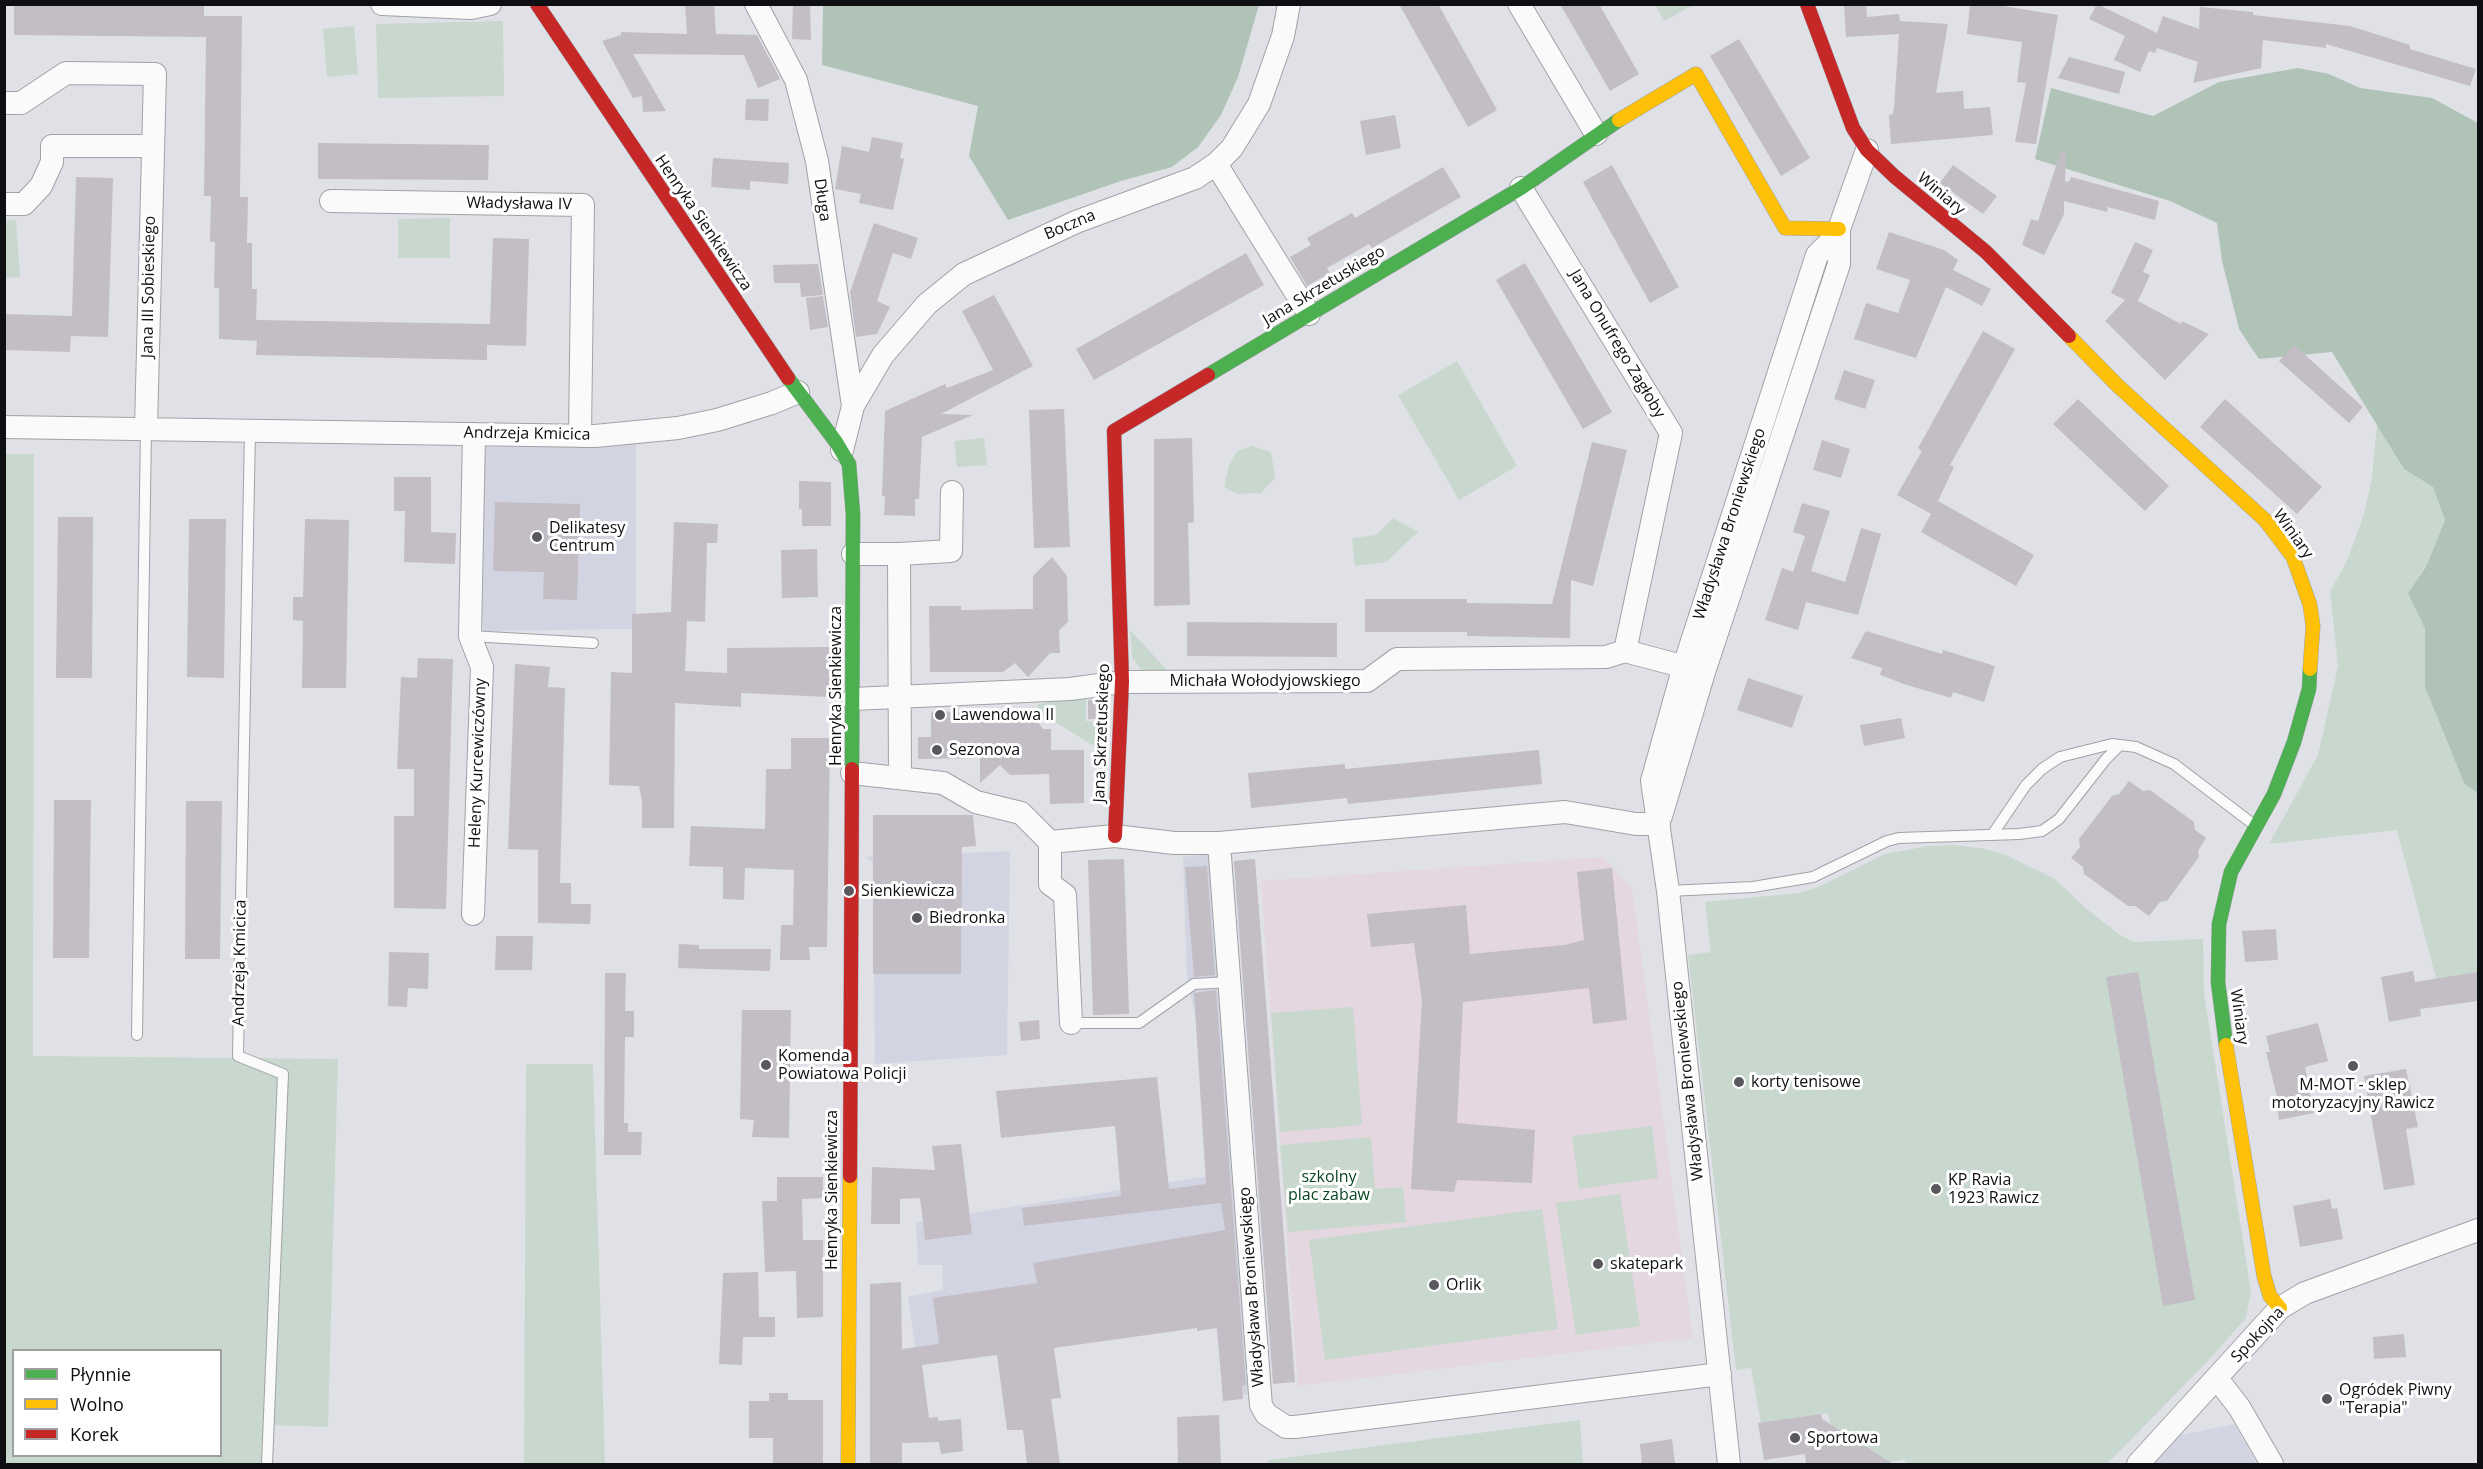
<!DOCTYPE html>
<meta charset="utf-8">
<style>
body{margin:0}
#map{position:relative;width:2483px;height:1469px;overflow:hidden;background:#e0e1e7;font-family:"Open Sans",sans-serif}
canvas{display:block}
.frame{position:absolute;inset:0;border:6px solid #0e0f12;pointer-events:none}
.legend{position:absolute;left:12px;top:1349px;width:210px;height:108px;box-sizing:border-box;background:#fff;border:2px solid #9f9fa0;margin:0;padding:8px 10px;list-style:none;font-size:18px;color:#0e0f12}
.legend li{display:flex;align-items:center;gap:12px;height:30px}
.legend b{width:30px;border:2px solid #9f9fa0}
</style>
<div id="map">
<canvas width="2483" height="1469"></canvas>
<div class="frame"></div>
<ul class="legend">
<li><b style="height:8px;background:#4caf50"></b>Płynnie</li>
<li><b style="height:8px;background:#ffc107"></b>Wolno</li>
<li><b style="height:8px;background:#c62828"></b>Korek</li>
</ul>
</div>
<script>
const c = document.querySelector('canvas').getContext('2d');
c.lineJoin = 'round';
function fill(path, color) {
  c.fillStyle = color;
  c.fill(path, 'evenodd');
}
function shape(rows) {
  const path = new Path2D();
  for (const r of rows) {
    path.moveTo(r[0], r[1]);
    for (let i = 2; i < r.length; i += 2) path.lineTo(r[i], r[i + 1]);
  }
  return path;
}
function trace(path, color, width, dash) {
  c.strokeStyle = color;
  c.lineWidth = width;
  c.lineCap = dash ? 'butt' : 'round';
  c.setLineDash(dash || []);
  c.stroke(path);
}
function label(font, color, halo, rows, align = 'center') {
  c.font = font + ' "Open Sans",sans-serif';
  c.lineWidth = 6;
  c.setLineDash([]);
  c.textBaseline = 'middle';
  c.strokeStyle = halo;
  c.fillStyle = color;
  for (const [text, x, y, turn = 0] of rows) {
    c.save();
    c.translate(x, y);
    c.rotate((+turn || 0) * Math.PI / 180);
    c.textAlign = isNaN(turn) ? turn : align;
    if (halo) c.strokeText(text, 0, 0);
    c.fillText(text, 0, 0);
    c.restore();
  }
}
fill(shape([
 [636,443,636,629,483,631,479,447,612,447],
 [1010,851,1007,1055,875,1064,873,862,865,857],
 [1217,853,1260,1394,1224,1396,1216,1324,917,1359,908,1297,943,1290,942,1265,918,1265,916,1222,1208,1176,1199,1035,1187,976,1183,857],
 [2234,1424,2257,1464,2138,1464,2161,1439]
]), '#d2d5e1');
fill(shape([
 [1603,857,1632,888,1693,1338,1298,1386,1261,881]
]), '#e4d7df');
fill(shape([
 [1655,5,1693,5,1664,21],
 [503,21,504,96,378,98,376,24],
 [354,26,358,74,327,77,323,29],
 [450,218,450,258,398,258,398,219],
 [16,220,20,277,5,278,5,221],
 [1457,361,1517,466,1459,500,1398,395],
 [2377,424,2404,469,2433,487,2445,520,2426,567,2408,593,2425,629,2425,687,2464,783,2478,794,2478,979,2438,986,2397,830,2269,844,2318,755,2338,666,2330,592,2347,561,2364,514,2372,478],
 [984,438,987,465,957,467,954,441],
 [1252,446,1271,452,1275,478,1261,493,1237,494,1224,487,1229,466,1237,451],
 [4,454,34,454,33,1056,338,1059,328,1427,269,1425,267,1464,5,1464],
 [14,1350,220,1350,220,1456,14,1456],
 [1393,518,1418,532,1386,562,1355,566,1352,538,1376,535],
 [1130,630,1144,645,1167,670,1147,672,1139,667,1132,656],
 [1107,693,1106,697,1086,698,1086,721,1107,723,1107,754,1037,711,1038,704],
 [1955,845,1986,849,2006,855,2055,879,2088,910,2120,935,2134,942,2203,939,2204,993,2251,1291,2246,1318,2208,1361,2107,1464,1906,1464,1905,1459,1888,1463,1831,1427,1828,1413,1761,1423,1751,1368,1736,1370,1688,955,1711,952,1705,902,1799,893,1818,887,1885,854,1928,846],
 [1353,1007,1362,1125,1280,1132,1271,1013],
 [526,1064,593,1064,605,1464,524,1464],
 [1652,1126,1658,1178,1579,1189,1572,1136],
 [1371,1137,1375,1189,1403,1187,1406,1222,1288,1232,1280,1145],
 [1620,1194,1640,1326,1576,1335,1556,1203],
 [1542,1209,1558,1329,1325,1360,1309,1240],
 [1580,1420,1583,1464,1268,1464,1268,1460]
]), '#c8d8ce');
fill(shape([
 [823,5,823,4,1259,5,1238,77,1221,115,1198,147,1172,167,1121,181,1008,220,969,156,978,106,822,65],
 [2298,68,2329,74,2360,88,2432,98,2478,123,2478,794,2464,783,2425,687,2425,629,2408,593,2426,567,2445,520,2433,487,2404,469,2332,352,2259,359,2239,329,2222,261,2217,223,2170,201,2035,159,2051,88,2153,116,2219,82]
]), '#afc3b7');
fill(shape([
 [14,4,204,4,204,16,242,16,240,197,248,197,247,243,252,243,252,289,257,289,256,320,490,324,493,238,529,239,526,346,487,345,487,360,256,355,257,341,219,339,219,288,214,288,215,242,210,242,211,196,204,196,206,37,14,35],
 [685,4,714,4,716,34,757,35,780,79,758,88,744,55,633,54,666,111,643,112,642,96,633,98,602,41,621,35,621,32,687,34],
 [793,4,810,4,811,40,792,39],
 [1399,4,1438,4,1497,110,1468,127],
 [1560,4,1599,4,1639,74,1610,91],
 [1844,4,1866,4,1867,17,1899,14,1900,21,1948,24,1936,93,1963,91,1964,109,1990,107,1993,135,1891,144,1889,115,1893,114,1894,108,1899,34,1846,37],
 [1970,4,1991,4,2058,15,2036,144,2015,142,2026,83,2017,82,2022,42,1967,34],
 [2097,4,2157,33,2163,16,2199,29,2200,7,2253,12,2253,15,2350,26,2410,45,2410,49,2476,69,2470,86,2326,44,2326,48,2263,40,2261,68,2193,83,2198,62,2157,48,2155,53,2149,51,2140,72,2114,60,2125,36,2089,19],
 [1739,39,1810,158,1781,176,1710,56],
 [2069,57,2125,72,2119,94,2058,78],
 [746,99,769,99,768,121,745,120],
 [1395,115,1401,148,1366,155,1360,121],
 [872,137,903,143,900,158,904,159,893,210,859,203,861,194,835,189,842,146,869,152],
 [318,143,489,145,488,180,318,179],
 [2061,151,2066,152,2065,181,2069,182,2071,177,2159,201,2155,220,2108,207,2107,212,2064,201,2064,214,2044,255,2022,245,2031,219,2038,221],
 [713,158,789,163,788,184,750,181,750,190,711,187],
 [1612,165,1679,287,1650,303,1583,182],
 [1953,165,1997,196,1983,214,1940,183],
 [1443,167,1461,197,1372,248,1369,244,1327,268,1330,273,1307,286,1290,257,1311,245,1307,238,1352,213,1355,218],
 [76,177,113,178,108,337,71,336,70,352,4,350,4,314,72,316],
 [874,223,918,238,911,259,893,253,877,301,890,307,877,334,856,337,850,292],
 [1889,232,1944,250,1958,260,1953,270,1991,289,1982,306,1946,287,1916,358,1854,339,1866,303,1898,313,1910,280,1876,269],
 [2135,242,2153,250,2143,272,2150,275,2138,301,2181,324,2182,321,2209,334,2165,380,2105,321,2125,300,2111,293],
 [1246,253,1264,285,1094,380,1076,349],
 [1525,263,1612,412,1583,429,1496,280],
 [818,264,823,295,801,297,800,283,774,283,773,265],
 [994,295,1033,366,941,414,973,415,922,437,919,499,915,499,915,516,884,515,885,496,882,496,885,411,945,384,947,388,993,370,962,311],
 [823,296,828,327,810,330,806,298],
 [1983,331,2015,349,1950,465,1954,467,1938,501,2034,555,2016,586,1921,532,1931,514,1897,495,1922,451,1918,448],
 [2294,345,2363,407,2349,423,2279,361],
 [1844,370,1875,380,1865,409,1834,399],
 [2078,399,2169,486,2145,511,2053,424],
 [2225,399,2322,487,2297,514,2200,427],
 [1064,409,1070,547,1034,548,1029,410],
 [1192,438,1194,522,1188,523,1190,605,1154,606,1154,439],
 [1822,440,1850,449,1841,478,1813,470],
 [1592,442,1627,450,1593,586,1571,580,1570,638,1467,636,1467,632,1365,632,1365,599,1467,599,1467,603,1552,604],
 [394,477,431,477,431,532,456,533,455,564,404,562,405,511,394,511],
 [799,481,831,482,831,526,802,526,802,509,799,509],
 [495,502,580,504,577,600,543,599,544,572,493,571],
 [1802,503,1830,511,1811,571,1845,582,1861,528,1881,534,1858,615,1806,602,1798,630,1765,620,1782,568,1793,572,1805,536,1793,532],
 [58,517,93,517,92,678,56,678],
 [189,519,226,519,224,678,187,677],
 [305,519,349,520,346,688,302,688,303,621,293,620,293,597,303,597],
 [674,522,718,524,717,543,707,543,705,622,687,621,685,671,727,673,727,648,830,647,830,697,741,693,741,707,675,703,674,828,642,828,642,801,639,786,609,785,611,672,632,673,632,614,671,612],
 [817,549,818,597,782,598,781,550],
 [1052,557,1067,576,1068,622,1059,630,1060,653,1050,653,1028,677,1015,663,1003,672,930,672,929,606,961,606,961,610,1033,609,1033,576],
 [1187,622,1337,623,1337,657,1187,656],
 [1866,631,1942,654,1943,650,1995,666,1984,702,1953,692,1951,698,1907,685,1880,675,1882,668,1851,658],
 [418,658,453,659,446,909,394,908,394,816,414,816,414,769,397,769,401,677,417,678],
 [515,664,550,667,548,687,565,688,560,883,571,883,571,904,591,904,590,924,538,923,538,850,508,849],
 [1748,678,1803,696,1792,728,1737,710],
 [1088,700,1103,700,1102,719,1088,719],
 [1005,711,1015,722,1024,716,1033,715,1043,729,1051,729,1051,750,1084,750,1084,803,1050,804,1049,774,1010,775,1000,765,980,783,980,758,918,759,918,737,931,737,931,712],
 [1901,718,1905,738,1864,746,1860,725],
 [791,738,830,738,827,947,809,947,810,960,780,960,781,925,793,925,794,870,745,868,744,900,723,899,723,867,689,866,691,826,765,829,766,769,791,769],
 [1539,750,1542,784,1348,804,1347,798,1251,808,1248,773,1345,764,1345,769],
 [2129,781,2143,791,2150,790,2194,822,2195,830,2206,838,2198,851,2199,857,2167,901,2160,902,2149,916,2135,906,2128,906,2084,874,2083,867,2071,858,2080,847,2079,839,2112,796,2119,794],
 [54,800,91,800,89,958,53,958],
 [186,801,222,801,220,959,185,959],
 [873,815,973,815,976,846,962,847,961,974,873,974],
 [1124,859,1129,1014,1093,1015,1088,860],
 [1255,859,1295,1382,1273,1384,1234,863,1234,861],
 [1207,866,1215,975,1194,977,1185,867],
 [1612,868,1627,1020,1593,1024,1589,988,1463,1002,1457,1123,1535,1130,1532,1183,1457,1180,1454,1192,1411,1189,1422,1001,1414,943,1371,947,1367,914,1466,905,1470,954,1565,945,1584,940,1577,872],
 [2276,929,2278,960,2245,962,2242,931],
 [496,936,533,936,532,970,495,970],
 [679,944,699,945,699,949,771,949,770,971,678,968],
 [389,952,429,953,428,989,408,988,407,1007,388,1006],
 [2413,971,2415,982,2478,972,2478,1001,2420,1009,2421,1016,2389,1022,2381,977],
 [2138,972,2195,1300,2163,1306,2106,977],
 [605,973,626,973,625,1011,634,1011,634,1037,625,1037,624,1123,628,1123,628,1132,642,1132,641,1155,604,1155],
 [1216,990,1246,1385,1242,1386,1243,1399,1223,1401,1217,1328,1197,1331,1197,1328,1054,1348,1061,1398,1051,1399,1060,1464,1027,1464,1023,1430,1007,1430,997,1355,922,1365,929,1418,938,1417,938,1421,961,1419,963,1451,941,1454,939,1442,902,1443,902,1464,870,1464,870,1284,901,1282,902,1349,939,1344,933,1298,1037,1283,1033,1263,1225,1230,1221,1203,1024,1226,1022,1208,1121,1196,1115,1126,1001,1138,996,1091,1157,1077,1169,1189,1206,1184,1194,993],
 [742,1010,791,1010,789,1138,752,1137,754,1120,740,1119],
 [1039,1020,1040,1039,1021,1041,1019,1022],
 [2318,1023,2328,1061,2305,1067,2314,1113,2279,1120,2276,1101,2278,1101,2266,1052,2270,1052,2266,1036],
 [2406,1069,2418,1127,2406,1129,2415,1185,2384,1190,2364,1076],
 [961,1144,972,1234,925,1240,920,1198,900,1199,900,1224,871,1224,872,1167,935,1170,932,1146],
 [777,1177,823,1177,823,1198,802,1199,803,1240,823,1240,823,1317,797,1318,796,1271,765,1272,762,1201,777,1201],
 [2330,1199,2332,1209,2337,1208,2343,1239,2300,1247,2293,1206],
 [758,1272,759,1317,775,1317,775,1337,743,1337,742,1365,719,1364,723,1273],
 [2404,1334,2406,1357,2374,1359,2373,1337],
 [769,1393,788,1393,788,1400,823,1400,823,1464,773,1464,773,1438,749,1438,749,1401,769,1401],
 [1821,1414,1822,1419,1893,1464,1806,1464,1805,1454,1764,1460,1758,1423],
 [1219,1415,1221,1464,1178,1464,1177,1417],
 [1672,1439,1675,1464,1642,1464,1640,1444]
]), '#c3bdc5');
const lane = shape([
 [250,430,238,1056,283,1074,267,1464],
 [470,636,593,643],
 [1992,835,2026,785,2042,769,2060,757,2112,744,2136,747,2174,764,2253,824],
 [1668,891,1753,887,1813,877,1887,841,1899,838,2019,834,2042,831,2059,819,2106,759,2120,745],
 [1071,1023,1139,1023,1194,984,1229,982],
 [137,1035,146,428]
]);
const street = shape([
 [382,4,471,8,490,4],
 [756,4,796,80,817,161,853,406],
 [1519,4,1596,134],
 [4,103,21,103,66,73,155,74,146,428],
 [1216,164,1309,314],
 [1521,188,1671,433,1625,651],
 [331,201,583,205,580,436],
 [4,204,24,204,41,186,52,162,52,146,153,146],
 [4,427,595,436,678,428,717,420,772,403,798,392],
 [842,450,853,406,883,355,927,304,964,274,1076,222,1195,178,1216,164,1232,148,1259,104,1283,36,1289,4],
 [853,554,899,554,900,777],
 [899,554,951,551,952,492],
 [853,699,1070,689,1122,682,1367,681,1397,659,1606,657,1625,651,1704,672],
 [852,773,943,783,976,802,1021,813,1050,842,1115,836,1174,843,1219,843,1565,812,1636,824,1659,824],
 [1661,816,1704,672,1839,264,1839,229,1867,150],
 [1050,842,1050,884,1065,895,1071,1023],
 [1219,843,1260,1394,1261,1405,1266,1414,1286,1427,1295,1427,1720,1374],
 [473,914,482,667,470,636,474,434],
 [2218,1380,2239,1407,2272,1464],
 [1729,1464,1668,891,1652,781,1684,666,1817,255,1837,235],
 [2138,1464,2280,1308,2305,1293,2478,1230]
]);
const fast = shape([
 [1208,375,1521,188,1619,120],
 [788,378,836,442,849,464,853,514,852,769],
 [2226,1045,2218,982,2219,924,2231,872,2274,794,2294,742,2309,689,2310,669]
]);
const slow = shape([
 [1619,120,1696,74,1785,228,1839,229],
 [2069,336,2117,385,2265,520,2293,557,2310,605,2313,626,2310,669],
 [2226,1045,2264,1276,2270,1296,2280,1308],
 [848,1464,850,1176]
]);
const jam = shape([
 [537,4,788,378],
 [1807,4,1853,128,1867,150,1894,176,1986,252,2069,336],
 [1115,836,1122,682,1114,431,1208,375],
 [850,1176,852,769]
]);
trace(lane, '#a1a2a6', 12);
trace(street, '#a1a2a6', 24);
trace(fast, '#a1a2a6', 15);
trace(slow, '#a1a2a6', 15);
trace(jam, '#a1a2a6', 15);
trace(lane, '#fafafb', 10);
trace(street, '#fafafb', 22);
trace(fast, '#4caf50', 14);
trace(slow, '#ffc107', 14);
trace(jam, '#c62828', 14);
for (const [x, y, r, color] of [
 [537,537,6,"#58585d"],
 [940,715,6,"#58585d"],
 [937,750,6,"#58585d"],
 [849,891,6,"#58585d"],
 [917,918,6,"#58585d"],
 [766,1065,6,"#58585d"],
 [2353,1066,6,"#58585d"],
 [1739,1082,6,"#58585d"],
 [1936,1189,6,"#58585d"],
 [1598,1264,6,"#58585d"],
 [1434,1285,6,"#58585d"],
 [2327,1399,6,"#58585d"],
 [1795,1438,6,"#58585d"]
]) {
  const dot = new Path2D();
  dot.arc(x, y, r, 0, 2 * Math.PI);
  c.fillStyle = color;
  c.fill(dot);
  trace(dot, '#fff', 2);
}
label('16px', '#0e0f12', '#fff', [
 ["Winiary",1941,194,40],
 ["Długa",822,200,82],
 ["Władysława IV",519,204,1],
 ["Henryka Sienkiewicza",703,223,56],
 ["Boczna",1070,225,-23],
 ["Jana Skrzetuskiego",1324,286,-31],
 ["Jana III Sobieskiego",149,287,-89],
 ["Jana Onufrego Zagłoby",1617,344,59],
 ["Andrzeja Kmicica",527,434,1],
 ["Władysława Broniewskiego",1730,524,-72],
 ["Winiary",2293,534,54],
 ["Michała Wołodyjowskiego",1265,681],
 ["Henryka Sienkiewicza",836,686,-90],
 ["Jana Skrzetuskiego",1102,733,-88],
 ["Heleny Kurcewiczówny",478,763,-88],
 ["Andrzeja Kmicica",240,963,-89],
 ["Winiary",2239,1017,82],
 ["Władysława Broniewskiego",1688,1081,-96],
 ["Henryka Sienkiewicza",832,1190,-90],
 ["Władysława Broniewskiego",1252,1287,-94],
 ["Spokojna",2258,1335,-47]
]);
label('16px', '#0e0f12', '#fff', [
 ["Delikatesy",549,528],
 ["Centrum",549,546],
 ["Lawendowa II",952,715],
 ["Sezonova",949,750],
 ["Sienkiewicza",861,891],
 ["Biedronka",929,918],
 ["Komenda",778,1056],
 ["Powiatowa Policji",778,1074],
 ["korty tenisowe",1751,1082],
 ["M-MOT - sklep",2353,1085,"center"],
 ["motoryzacyjny Rawicz",2353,1103,"center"],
 ["KP Ravia",1948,1180],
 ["1923 Rawicz",1948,1198],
 ["skatepark",1610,1264],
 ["Orlik",1446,1285],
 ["Ogródek Piwny",2339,1390],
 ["\"Terapia\"",2339,1408],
 ["Sportowa",1807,1438]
], 'left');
label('16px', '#094622', '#fff', [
 ["szkolny",1329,1177],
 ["plac zabaw",1329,1195]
]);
</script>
